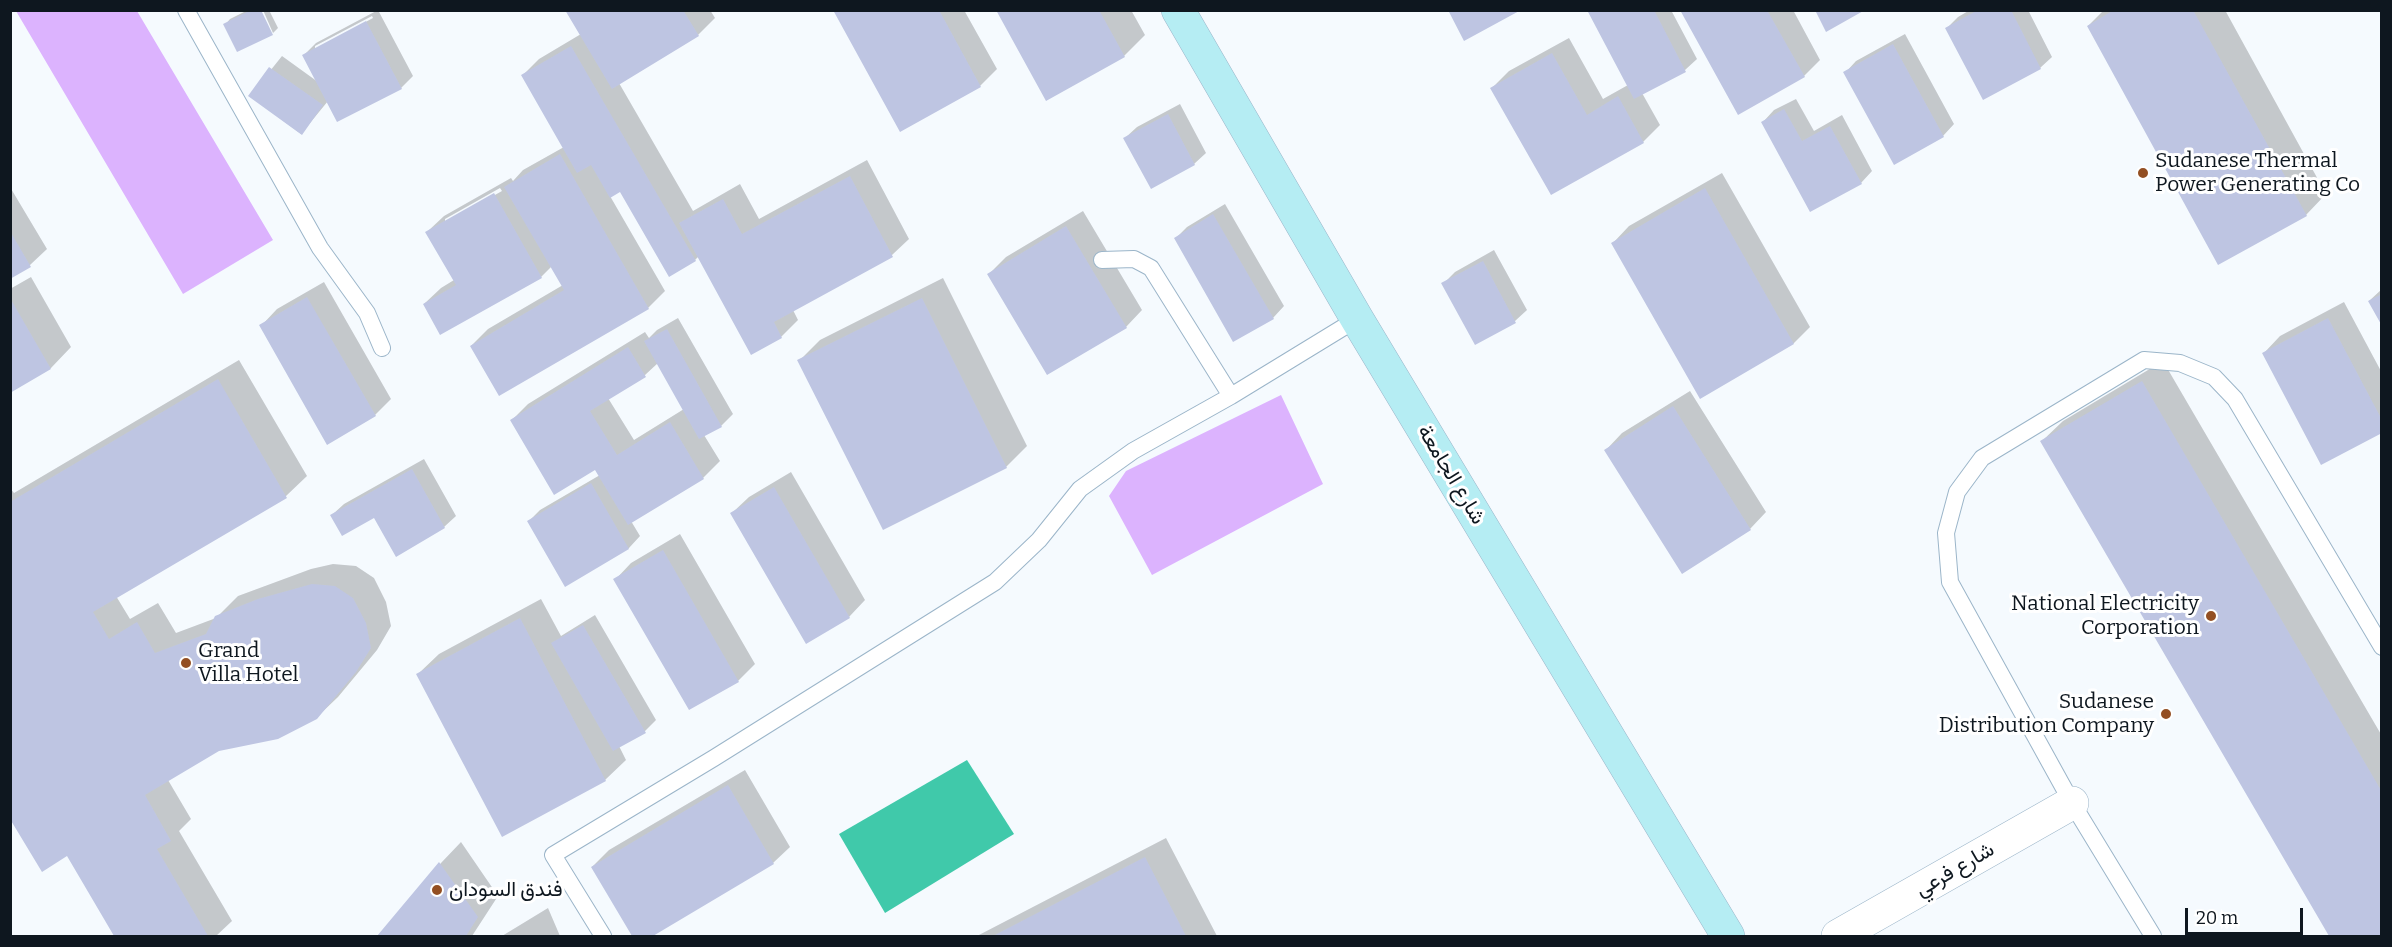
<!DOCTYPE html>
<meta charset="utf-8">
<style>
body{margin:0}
#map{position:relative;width:2392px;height:947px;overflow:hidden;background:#f5fafe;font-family:Bitter,serif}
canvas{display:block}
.frame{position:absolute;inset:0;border:12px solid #0e171f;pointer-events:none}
.scale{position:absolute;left:2185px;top:908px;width:118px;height:27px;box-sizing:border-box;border:3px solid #0e171f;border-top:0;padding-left:8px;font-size:18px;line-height:21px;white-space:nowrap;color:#0e171f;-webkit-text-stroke:4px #fff;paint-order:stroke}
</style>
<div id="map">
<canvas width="2392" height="947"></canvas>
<div class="frame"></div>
<div class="scale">20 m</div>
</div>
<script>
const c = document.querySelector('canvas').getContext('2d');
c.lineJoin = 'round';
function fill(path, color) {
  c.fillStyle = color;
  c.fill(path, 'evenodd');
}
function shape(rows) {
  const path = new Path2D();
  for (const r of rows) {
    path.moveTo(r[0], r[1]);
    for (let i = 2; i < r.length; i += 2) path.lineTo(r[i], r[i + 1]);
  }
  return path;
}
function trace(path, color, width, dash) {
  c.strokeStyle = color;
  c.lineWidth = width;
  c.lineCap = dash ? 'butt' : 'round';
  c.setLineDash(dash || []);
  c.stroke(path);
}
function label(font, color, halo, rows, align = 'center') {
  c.font = font + ' Bitter,Vazirmatn,serif';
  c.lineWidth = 6;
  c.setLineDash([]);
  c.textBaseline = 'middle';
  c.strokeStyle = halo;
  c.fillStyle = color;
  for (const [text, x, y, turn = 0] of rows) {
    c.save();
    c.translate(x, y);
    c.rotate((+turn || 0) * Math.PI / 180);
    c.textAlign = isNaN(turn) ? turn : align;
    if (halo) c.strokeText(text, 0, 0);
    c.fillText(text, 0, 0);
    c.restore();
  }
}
fill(shape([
 [16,11,137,11,273,240,183,294],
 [1281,395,1323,484,1152,575,1109,496,1126,471]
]), '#dcb3fe');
fill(shape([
 [967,760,1014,834,885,913,839,834]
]), '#40c9aa');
fill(shape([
 [248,10,259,10,225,25,230,19],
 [263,10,269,10,278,28,273,33],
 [378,10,413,76,401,88,328,101,301,134,250,96,282,56,318,82,304,55,316,43],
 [372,16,373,18,315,49,315,46],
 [566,10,710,10,715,18,698,35,619,83,693,211,740,184,759,219,867,160,909,239,892,255,793,310,798,320,781,337,751,353,699,256,695,260,620,190,610,196,665,291,648,308,500,394,471,346,488,329,563,285,552,266,541,277,424,304,441,288,454,280,427,232,444,216,511,178,513,181,523,170,564,147,523,75,539,59,581,34],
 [500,188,502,191,445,223,445,219],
 [835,10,964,10,997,69,980,86],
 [998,10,1131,10,1145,35,1124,56],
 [1589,10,1671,10,1697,59,1685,70,1642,93,1660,125,1643,142,1492,88,1509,71,1569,38,1603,99,1628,85],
 [1682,10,1793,10,1820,60,1804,76],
 [1970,10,2028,10,2052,57,2040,68,1947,28,1958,17],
 [2104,10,2225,10,2326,194,2306,215,2088,26],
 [1905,34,1954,124,1943,136,1845,73,1856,61],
 [1796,99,1814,131,1842,115,1872,171,1861,183,1763,122,1774,110],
 [1180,104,1206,153,1194,164,1125,138,1137,127],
 [1722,173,1810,327,1794,343,1700,397,1613,243,1629,226],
 [10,187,47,249,30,265,10,277],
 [1225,204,1284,306,1273,318,1176,238,1187,227],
 [1083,211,1142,310,1126,327,989,274,1006,257],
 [1494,250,1527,310,1515,321,1476,343,1443,284,1455,272],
 [31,277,71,347,51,368,10,391,10,289],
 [943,278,1027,446,1006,467,799,361,820,340],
 [324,282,391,399,375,415,261,326,277,309],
 [2382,289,2382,323,2369,301],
 [2344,302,2382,373,2382,431,2264,353,2280,336],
 [678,318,733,414,721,426,704,435,720,461,703,478,631,521,640,536,629,548,566,585,529,521,540,510,600,475,595,468,511,421,528,404,645,332,649,338,657,330],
 [658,363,684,409,634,440,608,398,645,375],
 [239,360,307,476,286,496,116,596,130,619,158,603,176,633,216,618,238,596,311,569,333,564,356,566,374,578,386,602,391,626,377,650,338,697,316,718,218,750,168,780,191,819,179,831,232,921,216,936,116,936,68,854,10,816,10,488,14,493],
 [2163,361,2382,736,2382,936,2330,936,2042,441,2063,421],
 [1690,391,1766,512,1750,529,1606,450,1622,433],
 [424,459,456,516,444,527,374,516,332,515,344,504],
 [791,472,865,600,849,617,732,513,749,497],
 [680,534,755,664,738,681,615,580,631,563],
 [541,599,561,636,595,615,656,720,645,731,619,746,626,760,605,780,418,674,439,654],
 [745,770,790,847,773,863,650,936,634,936,592,867,609,850],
 [1166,838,1217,936,977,936],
 [461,842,498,896,472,936,379,936,441,863],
 [548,908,560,936,502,936]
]), '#0003');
fill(shape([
 [251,10,261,10,273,35,237,52,223,24],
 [565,10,683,10,699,36,612,89],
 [833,10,939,10,981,87,900,132],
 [996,10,1099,10,1125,57,1046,101],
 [1448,10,1521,10,1464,41],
 [1587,10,1654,10,1686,72,1634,99],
 [1680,10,1767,10,1805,77,1738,115],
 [1815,10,1865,10,1826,32],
 [1978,10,2011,10,2041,69,1983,100,1945,28],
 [2114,10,2193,10,2307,216,2218,265,2087,26],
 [366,21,402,89,337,122,302,55],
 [1893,44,1944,137,1894,165,1843,72],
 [571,46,696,261,669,277,620,192,610,198,591,165,577,173,521,75],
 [1552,53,1587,115,1618,96,1644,143,1551,195,1490,88],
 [269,67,323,105,302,135,248,96],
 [1784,109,1802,141,1830,126,1862,184,1810,212,1761,122],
 [1168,114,1195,165,1151,189,1123,138],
 [560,154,649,309,499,396,470,346,564,290,504,187],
 [850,176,893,257,774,322,782,338,751,355,679,223,723,199,742,234],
 [1705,188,1794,344,1700,399,1611,243],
 [494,193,542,278,440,335,423,304,456,285,425,232],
 [1213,214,1274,319,1233,342,1174,238],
 [1066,226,1127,328,1047,375,987,274],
 [10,231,31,267,10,279],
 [1483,261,1516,323,1475,345,1441,283],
 [2382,294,2382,326,2368,301],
 [307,297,376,416,327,445,259,325],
 [10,298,51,369,10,393],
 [922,298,1007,468,883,530,797,360],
 [2328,318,2382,420,2382,433,2321,465,2262,353],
 [667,329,722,427,699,439,644,341],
 [628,347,646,377,590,411,617,455,670,422,704,479,628,525,595,470,554,495,510,420],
 [218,379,287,498,93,612,109,639,137,622,155,653,206,634,215,616,258,599,312,584,335,586,353,598,366,623,371,648,356,672,317,719,278,739,219,751,145,795,171,841,157,849,208,936,114,936,67,856,42,872,10,819,10,502],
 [2142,381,2382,792,2382,936,2329,936,2040,441],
 [1673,406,1751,530,1682,574,1604,450],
 [412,469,445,528,396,557,374,518,342,536,330,515],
 [591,483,629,549,565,587,527,521],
 [774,487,850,618,806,644,730,513],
 [663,550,739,682,689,710,613,579],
 [520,618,606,781,502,837,416,674],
 [583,625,646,733,613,751,551,643],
 [728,785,774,864,653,936,632,936,591,867],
 [1145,857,1186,936,993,936],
 [439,862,478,917,466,936,377,936]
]), '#bec5e2');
const lane = shape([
 [186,10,320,248,367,313,382,348],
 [1102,260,1134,259,1151,268,1231,396],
 [603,936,553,855,714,758,995,582,1039,540,1080,489,1133,451,1231,396,1357,319],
 [2153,936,2072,803,1950,582,1946,533,1957,492,1982,458,2144,360,2180,363,2214,377,2235,399,2382,647]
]);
const street = shape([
 [1838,936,2072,803]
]);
const secondary = shape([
 [1178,10,1357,319,1728,936]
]);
trace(lane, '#9bb5c9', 18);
trace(street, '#9bb5c9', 34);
trace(secondary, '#9bb5c9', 34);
trace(lane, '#fff', 16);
trace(street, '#fff', 33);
trace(secondary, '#b5edf3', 33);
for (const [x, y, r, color] of [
 [2143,173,6,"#934f23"],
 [2211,616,6,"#934f23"],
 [186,663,6,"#934f23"],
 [2166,714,6,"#934f23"],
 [437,890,6,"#934f23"]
]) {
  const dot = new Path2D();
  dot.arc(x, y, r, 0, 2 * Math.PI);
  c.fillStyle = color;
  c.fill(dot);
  trace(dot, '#fff', 2);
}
label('21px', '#0e171f', '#fff', [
 ["Sudanese Thermal",2155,161],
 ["Power Generating Co",2155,185],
 ["National Electricity",2199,604,"right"],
 ["Corporation",2199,628,"right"],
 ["Grand",198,651],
 ["Villa Hotel",198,675],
 ["Sudanese",2154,702,"right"],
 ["Distribution Company",2154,726,"right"],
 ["فندق السودان",449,890]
], 'left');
label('21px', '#0e171f', '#fff', [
 ["شارع الجامعة",1451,475,59],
 ["شارع فرعي",1955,870,-30]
]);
</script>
